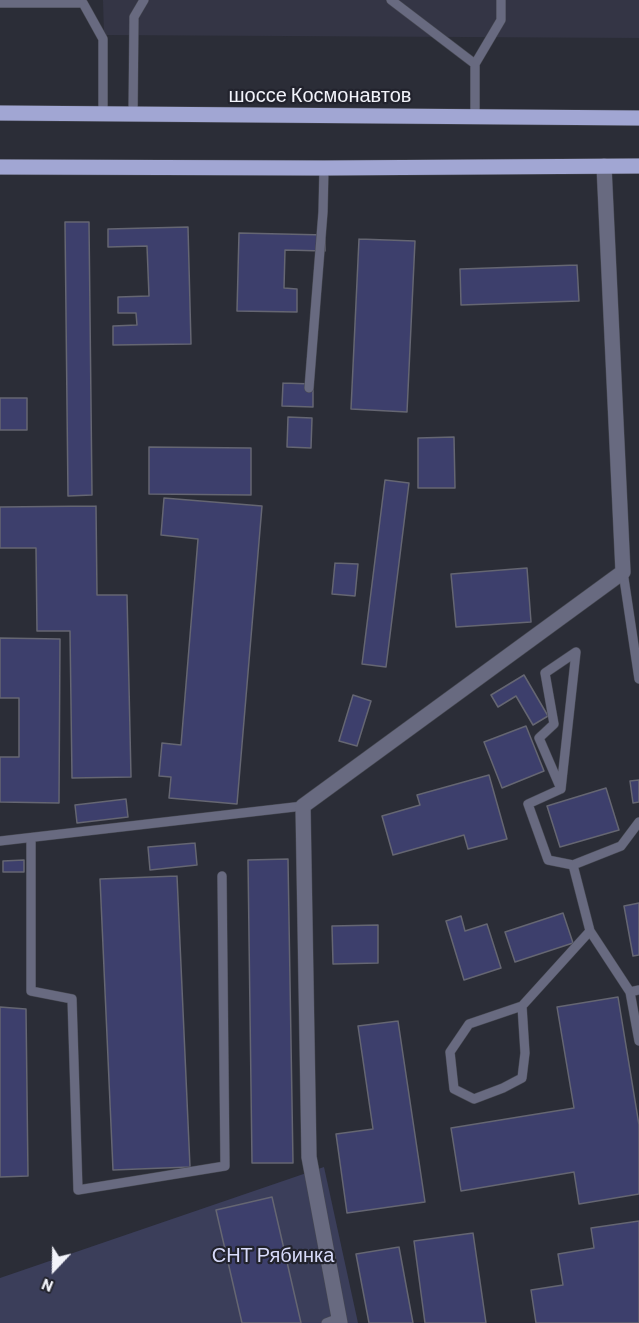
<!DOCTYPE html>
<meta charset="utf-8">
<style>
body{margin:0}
#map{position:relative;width:639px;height:1323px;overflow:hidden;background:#2b2d37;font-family:Barlow,sans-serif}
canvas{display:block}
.north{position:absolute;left:24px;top:1239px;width:60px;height:60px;-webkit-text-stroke:4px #22232d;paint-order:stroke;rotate:202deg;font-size:16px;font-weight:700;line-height:24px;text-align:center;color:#f2f3fa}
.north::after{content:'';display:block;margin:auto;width:21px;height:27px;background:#f2f3fa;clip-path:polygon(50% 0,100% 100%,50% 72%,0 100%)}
</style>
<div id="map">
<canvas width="639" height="1323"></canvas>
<div class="north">N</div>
</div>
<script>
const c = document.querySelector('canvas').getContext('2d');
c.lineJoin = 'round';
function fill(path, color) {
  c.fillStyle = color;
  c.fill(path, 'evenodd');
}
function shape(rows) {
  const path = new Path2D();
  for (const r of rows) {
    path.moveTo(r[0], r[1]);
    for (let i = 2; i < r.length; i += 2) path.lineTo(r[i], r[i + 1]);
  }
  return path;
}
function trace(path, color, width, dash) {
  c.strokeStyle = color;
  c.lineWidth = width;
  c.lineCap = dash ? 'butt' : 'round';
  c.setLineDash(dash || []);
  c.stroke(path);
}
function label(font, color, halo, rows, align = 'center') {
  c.font = font + ' Barlow,sans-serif';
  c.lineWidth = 4.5;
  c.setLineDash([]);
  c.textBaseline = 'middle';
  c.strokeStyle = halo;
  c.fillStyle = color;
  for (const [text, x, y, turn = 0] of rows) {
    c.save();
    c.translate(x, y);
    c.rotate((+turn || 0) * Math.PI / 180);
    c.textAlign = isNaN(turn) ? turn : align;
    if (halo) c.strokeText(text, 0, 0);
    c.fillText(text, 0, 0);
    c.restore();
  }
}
fill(shape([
 [103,0,639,0,639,38,104,35]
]), '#343545');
fill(shape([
 [324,1167,358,1323,0,1323,0,1278]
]), '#3b3e5a');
const building = shape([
 [65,222,89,222,92,495,68,496,65,222],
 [188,227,191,344,113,345,113,326,137,325,136,313,118,313,118,297,149,296,147,246,108,247,108,229,188,227],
 [239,233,325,235,325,251,285,250,284,288,297,289,297,312,237,311,239,233],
 [359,239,415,241,407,412,351,409,359,239],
 [577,265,579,301,461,305,460,269,577,265],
 [283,383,313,384,313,407,282,406,283,383],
 [0,398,27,398,27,430,0,430,0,398],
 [288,417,312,418,311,448,287,447,288,417],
 [454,437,455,488,418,488,418,438,454,437],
 [149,447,251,448,251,495,149,494,149,447],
 [385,480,409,483,386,667,362,664,385,480],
 [164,498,262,506,237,804,169,798,171,777,159,776,162,743,181,745,198,539,161,535,164,498],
 [96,506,97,595,127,595,131,777,72,778,70,631,37,631,36,548,0,548,0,507,96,506],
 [335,563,358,564,355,596,332,594,335,563],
 [527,568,531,622,456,627,451,574,527,568],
 [0,638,60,639,59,803,0,802,0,757,19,757,19,698,0,698,0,638],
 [524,675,548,716,533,725,516,696,498,707,491,695,524,675],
 [353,695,371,701,357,746,339,741,353,695],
 [526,726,544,771,502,788,484,742,526,726],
 [489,775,507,839,468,849,464,835,393,855,382,816,420,805,417,795,489,775],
 [639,780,639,802,633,803,630,781,639,780],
 [606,788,619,830,560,847,547,806,606,788],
 [126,799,128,817,77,823,75,805,126,799],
 [195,843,197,865,150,870,148,847,195,843],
 [288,859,293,1163,252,1163,248,860,288,859],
 [24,860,24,872,3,872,3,861,24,860],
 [177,876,190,1167,113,1170,100,879,177,876],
 [639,903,639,955,633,956,624,906,639,903],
 [563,913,573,943,515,962,505,932,563,913],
 [461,916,465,931,487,924,501,968,464,980,446,921,461,916],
 [378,925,378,963,333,964,332,926,378,925],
 [618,997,639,1125,639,1194,579,1204,574,1172,461,1191,451,1128,574,1108,557,1007,618,997],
 [0,1007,26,1009,28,1176,0,1177,0,1007],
 [398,1021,425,1202,347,1213,336,1134,373,1129,358,1026,398,1021],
 [272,1197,301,1323,242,1323,216,1210,272,1197],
 [639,1221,639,1323,536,1323,531,1290,563,1285,558,1254,594,1248,591,1228,639,1221],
 [473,1233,486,1323,425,1323,414,1241,473,1233],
 [399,1247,413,1323,369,1323,356,1254,399,1247]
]);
fill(building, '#3d3f6c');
trace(building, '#656672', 1.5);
const service = shape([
 [391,0,475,64],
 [0,3,83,3,103,39,103,115],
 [133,115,134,17,144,0],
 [475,118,475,64,501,20,501,0],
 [309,388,323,212,324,168],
 [623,572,639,679],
 [561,789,576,652,545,673,554,724,539,738,561,789,528,804,548,860,573,865],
 [639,822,621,846,573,865,590,931,630,992,639,990],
 [31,838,31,991,72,999,78,1190,225,1166,222,876],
 [0,841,303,806],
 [630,992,639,1041],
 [522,1006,525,1053,522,1078,503,1088,474,1099,454,1089,450,1052,469,1024,522,1006,590,931],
 [326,1323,339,1318]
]);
const minor = shape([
 [340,1323,309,1157,303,806,623,572,604,166]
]);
const primary = shape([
 [0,113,639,118],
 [0,167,324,168,639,166]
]);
trace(service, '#474952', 10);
trace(minor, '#474952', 16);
trace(primary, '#474952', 16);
trace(service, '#686a80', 9);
trace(minor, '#686a80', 15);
trace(primary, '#a1a6d3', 15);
label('20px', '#f2f3fa', '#22232d', [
 ["шоссе Космонавтов",320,95]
]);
label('20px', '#d7daf9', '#22232d', [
 ["СНТ Рябинка",273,1255]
]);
</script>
